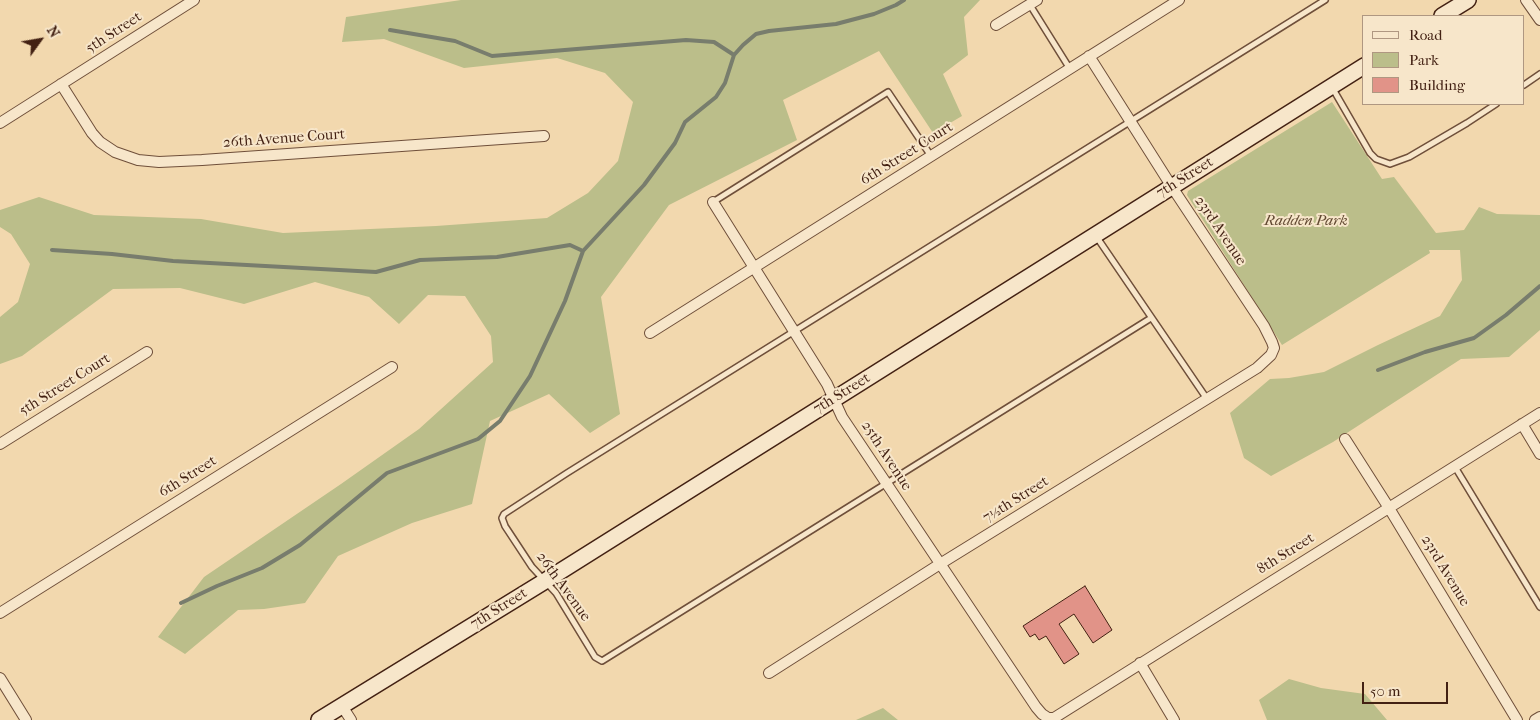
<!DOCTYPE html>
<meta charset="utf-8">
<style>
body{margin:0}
#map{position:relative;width:1540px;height:720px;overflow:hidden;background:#f2d8ae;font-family:"IM FELL French Canon",serif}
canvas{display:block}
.legend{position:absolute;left:1362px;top:15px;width:162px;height:90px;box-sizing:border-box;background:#f7e6ca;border:1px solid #af9781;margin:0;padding:6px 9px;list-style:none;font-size:15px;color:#432113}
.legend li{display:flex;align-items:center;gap:10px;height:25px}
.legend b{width:25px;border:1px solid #af9781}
.north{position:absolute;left:15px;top:15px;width:50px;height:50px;-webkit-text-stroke:4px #f7e6ca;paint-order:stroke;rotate:58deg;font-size:14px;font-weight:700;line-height:20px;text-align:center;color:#432113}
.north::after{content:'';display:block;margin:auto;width:18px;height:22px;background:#432113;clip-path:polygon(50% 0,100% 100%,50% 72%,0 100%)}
.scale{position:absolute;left:1362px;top:682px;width:86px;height:22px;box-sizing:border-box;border:2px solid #432113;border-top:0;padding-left:6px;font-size:15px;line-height:18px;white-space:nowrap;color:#432113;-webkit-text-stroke:4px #f7e6ca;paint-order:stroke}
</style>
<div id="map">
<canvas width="1540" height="720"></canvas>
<ul class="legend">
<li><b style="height:6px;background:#f7e6ca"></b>Road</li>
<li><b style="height:14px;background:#bbbe8a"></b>Park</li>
<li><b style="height:14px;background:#e19388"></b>Building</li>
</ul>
<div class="north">N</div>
<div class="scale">50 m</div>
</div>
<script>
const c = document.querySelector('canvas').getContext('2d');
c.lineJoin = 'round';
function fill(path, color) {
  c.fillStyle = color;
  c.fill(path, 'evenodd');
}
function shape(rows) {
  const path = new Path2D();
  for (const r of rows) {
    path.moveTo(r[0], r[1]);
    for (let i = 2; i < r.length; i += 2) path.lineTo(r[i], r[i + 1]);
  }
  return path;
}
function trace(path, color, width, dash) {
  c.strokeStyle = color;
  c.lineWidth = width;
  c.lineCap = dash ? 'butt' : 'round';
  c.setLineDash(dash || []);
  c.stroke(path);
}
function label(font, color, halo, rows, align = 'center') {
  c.font = font + ' "IM FELL French Canon",serif';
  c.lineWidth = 4;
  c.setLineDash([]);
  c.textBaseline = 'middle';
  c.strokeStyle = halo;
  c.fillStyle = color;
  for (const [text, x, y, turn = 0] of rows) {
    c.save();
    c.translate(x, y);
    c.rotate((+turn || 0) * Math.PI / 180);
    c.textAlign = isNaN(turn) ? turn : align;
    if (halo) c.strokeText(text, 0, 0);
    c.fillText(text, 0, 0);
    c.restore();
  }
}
fill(shape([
 [461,0,980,0,964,17,968,55,943,74,962,116,933,133,879,51,783,100,797,140,669,205,601,297,620,414,590,433,549,394,490,421,472,504,412,523,338,556,305,603,264,609,238,610,185,654,158,637,204,577,341,484,419,429,493,362,491,336,465,296,428,295,399,324,369,297,315,282,244,304,180,288,113,289,22,356,0,364,0,317,18,302,30,264,11,234,0,227,0,210,39,197,94,215,201,219,283,233,436,226,547,218,588,193,618,161,633,102,605,73,557,58,464,68,384,39,342,42,346,17],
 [1332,102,1382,179,1394,177,1436,233,1464,230,1479,207,1497,214,1540,215,1540,330,1509,357,1461,359,1333,442,1271,476,1244,458,1230,413,1270,379,1289,378,1324,372,1378,345,1440,316,1462,280,1460,250,1429,250,1430,253,1282,345,1187,195,1188,191],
 [1289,679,1321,688,1365,694,1387,720,1267,720,1259,700],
 [883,708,898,720,856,720]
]), '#bbbe8a');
trace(shape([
 [390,30,455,41,492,56,686,40,714,42,734,55],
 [52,250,112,254,173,261,376,272,420,260,497,257,570,245,583,251],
 [1378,370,1425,352,1474,338,1506,315,1540,286],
 [181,603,217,586,262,568,300,545,387,473,478,439,500,421,530,376,565,301,583,251,644,185,675,143,685,122,716,97,725,83,734,55,743,45,756,34,769,31,836,24,874,14,896,5,904,0]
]), '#787d6d', 4);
const building = shape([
 [1085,586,1112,630,1093,643,1074,614,1059,624,1079,654,1064,664,1046,636,1039,640,1035,634,1030,637,1023,626,1085,586]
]);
fill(building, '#e19388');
trace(building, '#432113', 1);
const service = shape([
 [1030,5,1070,69],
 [1524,85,1540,74],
 [1333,89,1370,153,1376,159,1390,164,1409,157,1467,123,1496,104],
 [713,202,888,92,931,156],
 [1096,236,1207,399],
 [1151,318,602,661,595,657,556,593,532,567,505,526,502,518,504,514,567,473,1325,0],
 [1455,467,1540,607]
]);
const minor = shape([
 [1526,0,1540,20],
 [996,25,1037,0],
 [61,84,92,133,100,142,115,152,138,160,159,162,202,160,544,136],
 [0,123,194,0],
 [713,202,827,384,842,417,1036,707,1042,714,1048,718,1054,718,1540,413],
 [650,333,1179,0],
 [1522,424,1540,454],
 [1345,439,1389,508,1517,720],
 [0,444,147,352],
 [0,613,392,367],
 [1140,663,1174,720],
 [769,673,940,564,1257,368,1271,355,1274,348,1272,342,1264,326,1172,187,1089,56],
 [0,678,26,720],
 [342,706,351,720],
 [1535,720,1540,717]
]);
const secondary = shape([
 [1442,16,1468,0],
 [319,720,545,581,1364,66]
]);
trace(service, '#6f4f3a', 8);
trace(minor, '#6f4f3a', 12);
trace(secondary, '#432113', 18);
trace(service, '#f7e6ca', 5);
trace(minor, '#f7e6ca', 10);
trace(secondary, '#f7e6ca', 15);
label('15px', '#432113', '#f7e6ca', [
 ["5th Street",114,33,-33],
 ["26th Avenue Court",284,139,-4],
 ["6th Street Court",907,154,-32],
 ["7th Street",1185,178,-32],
 ["23rd Avenue",1220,231,56],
 ["5th Street Court",65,385,-32],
 ["7th Street",842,394,-32],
 ["25th Avenue",886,456,57],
 ["6th Street",188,477,-32],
 ["7½th Street",1016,500,-32],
 ["8th Street",1286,554,-32],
 ["23rd Avenue",1445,571,59],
 ["26th Avenue",563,587,54],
 ["7th Street",499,609,-32]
]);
label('italic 15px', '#614831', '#f7e6ca', [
 ["Radden Park",1306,221]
]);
</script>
